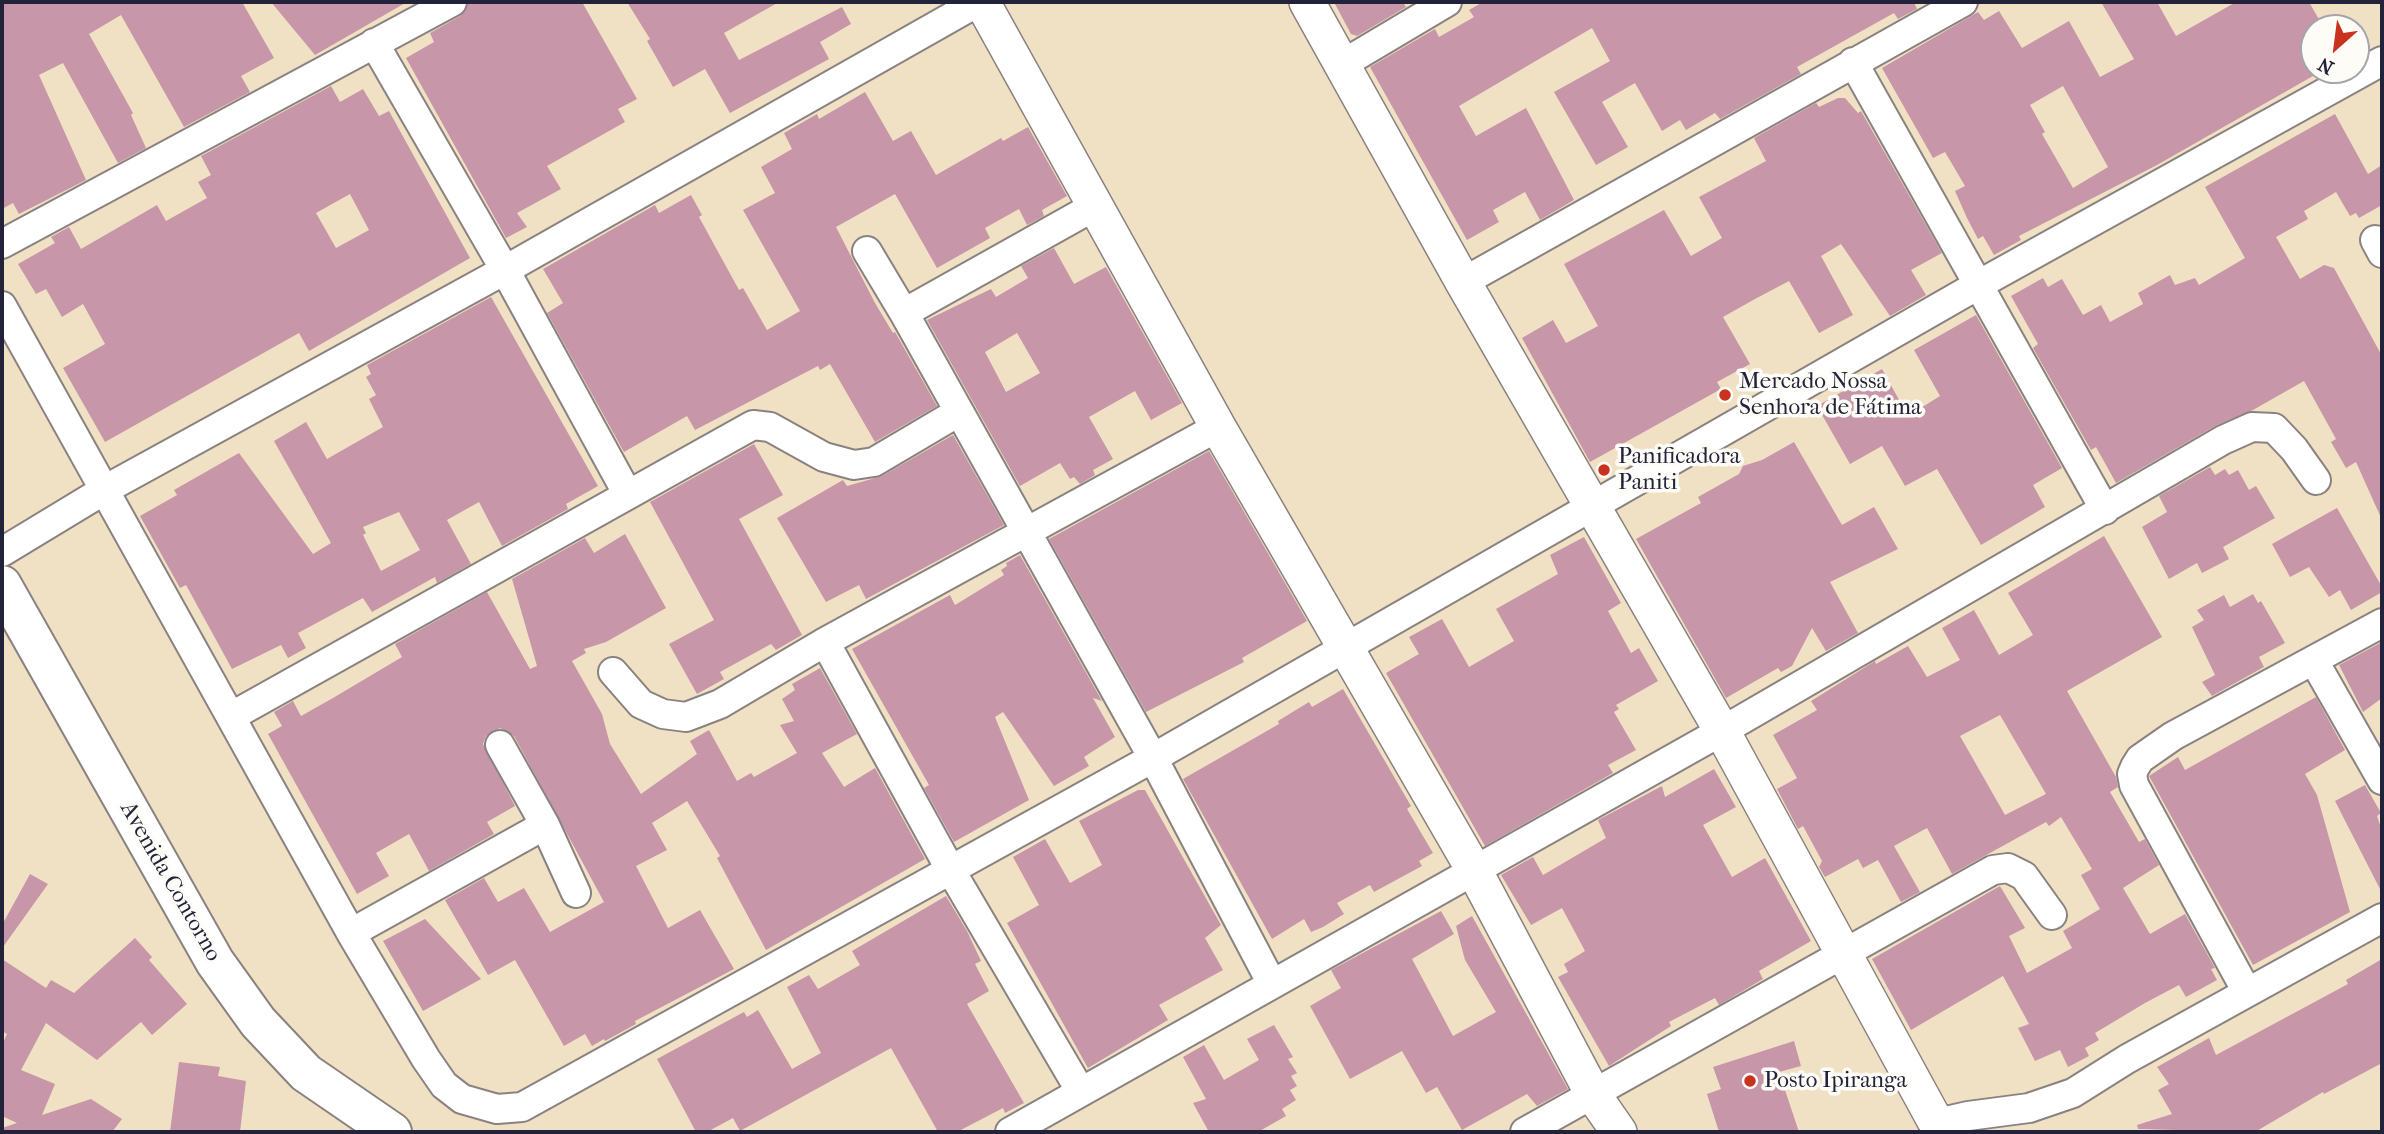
<!DOCTYPE html>
<meta charset="utf-8">
<style>
body{margin:0}
#map{position:relative;width:2384px;height:1134px;overflow:hidden;background:#f1e1c4;font-family:"IM FELL French Canon",serif}
canvas{display:block}
.frame{position:absolute;inset:0;border:4px solid #22223b;pointer-events:none}
.north{position:absolute;left:2300px;top:14px;width:70px;height:70px;box-sizing:border-box;background:#fdfcf7;border:2px solid #a5a5ac;border-radius:50%;rotate:208deg;font-size:19px;font-weight:700;line-height:28px;text-align:center;color:#22223b}
.north::after{content:'';display:block;margin:auto;width:24px;height:32px;background:#c8321e;clip-path:polygon(50% 0,100% 100%,50% 72%,0 100%)}
</style>
<div id="map">
<canvas width="2384" height="1134"></canvas>
<div class="frame"></div>
<div class="north">N</div>
</div>
<script>
const c = document.querySelector('canvas').getContext('2d');
c.lineJoin = 'round';
function fill(path, color) {
  c.fillStyle = color;
  c.fill(path, 'evenodd');
}
function shape(rows) {
  const path = new Path2D();
  for (const r of rows) {
    path.moveTo(r[0], r[1]);
    for (let i = 2; i < r.length; i += 2) path.lineTo(r[i], r[i + 1]);
  }
  return path;
}
function trace(path, color, width, dash) {
  c.strokeStyle = color;
  c.lineWidth = width;
  c.lineCap = dash ? 'butt' : 'round';
  c.setLineDash(dash || []);
  c.stroke(path);
}
function label(font, color, halo, rows, align = 'center') {
  c.font = font + ' "IM FELL French Canon",serif';
  c.lineWidth = 7;
  c.setLineDash([]);
  c.textBaseline = 'middle';
  c.strokeStyle = halo;
  c.fillStyle = color;
  for (const [text, x, y, turn = 0] of rows) {
    c.save();
    c.translate(x, y);
    c.rotate((+turn || 0) * Math.PI / 180);
    c.textAlign = isNaN(turn) ? turn : align;
    if (halo) c.strokeText(text, 0, 0);
    c.fillText(text, 0, 0);
    c.restore();
  }
}
fill(shape([
 [2,2,242,2,274,58,241,76,250,92,184,127,121,15,89,34,133,113,131,115,146,148,118,163,63,63,39,75,86,180,19,214,13,203,2,209],
 [271,2,407,2,315,55],
 [469,2,582,2,637,99,618,109,625,122,547,166,561,189,517,213,527,227,506,238,406,58,434,42,430,33,460,16],
 [627,2,779,2,724,33,739,60,842,7,851,24,820,42,829,59,730,113,705,69,673,87,647,41,650,39],
 [1334,2,1403,2,1406,7,1357,36,1351,34],
 [1483,2,1914,2,1917,9,1898,19,1894,13,1797,67,1801,74,1720,119,1715,113,1686,130,1680,120,1662,131,1635,83,1602,102,1628,147,1596,165,1554,92,1610,61,1592,28,1459,106,1476,136,1526,108,1574,200,1540,220,1525,192,1493,210,1499,222,1467,240,1370,67,1435,29,1439,37,1474,17,1469,10],
 [2101,2,2157,2,2176,36,2236,2,2309,2,2324,28,2314,28,2314,54,2302,60,2313,76,2157,165,2019,236,2021,240,1994,255,1983,236,1978,239,1967,218,1955,191,1965,186,1945,152,1933,158,1882,68,1978,12,1984,20,1999,11,2022,48,2069,21,2100,77,2134,59],
 [2063,86,2108,167,2073,188,2042,134,2045,132,2030,105],
 [331,86,340,102,363,89,379,116,389,111,470,258,309,351,299,333,105,442,63,368,105,344,83,304,62,317,46,289,36,294,18,264,55,243,51,237,69,227,81,249,157,205,166,221,207,198,198,182,211,175,201,156],
 [350,194,369,230,336,248,316,213],
 [865,92,893,141,911,131,936,175,1001,138,1003,141,1028,127,1067,196,1042,210,1044,216,1027,225,1019,209,985,228,990,238,937,268,895,194,836,227,875,303,893,333,895,332,937,406,875,442,830,364,820,370,818,366,695,430,687,416,624,452,547,313,563,303,543,269,655,205,659,213,691,195,702,215,699,217,739,290,743,288,767,330,800,311,743,210,775,193,761,167,792,149,784,133,817,114,819,119],
 [1838,98,1845,98,1858,113,1861,111,1942,253,1911,270,1926,295,1890,316,1841,244,1821,256,1853,315,1819,333,1789,281,1755,299,1723,317,1750,364,1717,382,1721,389,1590,462,1522,338,1553,320,1566,343,1598,326,1564,264,1664,210,1691,256,1722,238,1699,197,1766,161,1754,138,1816,103,1819,107],
 [2335,114,2368,174,2382,165,2382,205,2359,218,2356,213,2350,216,2336,192,2304,211,2308,219,2276,237,2300,279,2324,265,2334,268,2382,356,2382,520,2356,462,2346,468,2331,442,2336,439,2304,381,2253,410,2215,426,2116,483,2096,447,2091,450,2033,348,2038,344,2011,296,2043,278,2048,287,2062,279,2083,315,2101,305,2110,322,2143,304,2138,293,2170,275,2175,285,2195,278,2199,285,2245,258,2205,187],
 [1054,248,1074,284,1106,267,1182,403,1151,420,1135,391,1089,417,1113,459,1093,470,1095,475,1080,484,1074,477,1070,479,1060,463,1020,486,927,320,991,289,996,297,1028,278,1021,266],
 [1017,333,1040,373,1006,392,985,352],
 [491,297,598,486,566,504,568,509,502,546,479,502,447,520,471,564,437,583,435,577,372,612,363,598,298,633,306,648,288,658,281,645,232,669,186,585,180,588,140,516,177,495,174,490,239,453,313,554,331,543,274,441,306,422,327,459,383,427,369,399,376,395,366,377,371,374,367,365],
 [399,512,420,550,381,571,363,535,366,533,363,527],
 [1976,315,2062,468,2033,485,2045,507,1981,545,1937,469,1905,486,1882,446,1850,464,1817,406,1882,369,1908,416,1940,396,1914,350],
 [953,435,1004,525,866,599,859,585,826,602,777,518,843,480,847,486,882,476],
 [1794,442,1842,525,1874,507,1898,549,1830,582,1858,633,1826,651,1812,628,1792,666,1781,672,1778,668,1726,698,1636,539,1701,503,1698,497,1739,474,1743,466,1762,460],
 [754,444,783,495,739,519,802,635,776,650,771,644,720,672,724,679,697,694,669,644,714,620,650,502],
 [1209,451,1307,621,1242,658,1244,662,1146,712,1049,539],
 [2210,467,2215,475,2225,469,2229,475,2238,470,2249,490,2256,486,2275,518,2223,547,2229,559,2202,573,2197,563,2169,579,2142,527,2167,512,2159,496],
 [2337,508,2382,587,2382,592,2351,610,2340,590,2329,597,2309,567,2290,577,2272,544],
 [625,534,666,608,606,642,584,649,586,653,572,661,602,714,610,744,641,794,697,754,690,741,709,730,737,781,751,773,754,777,797,753,780,725,794,721,782,699,795,690,792,684,820,668,857,734,822,753,844,787,875,768,925,859,766,950,717,858,720,856,687,801,652,823,667,850,636,866,668,928,700,910,734,969,635,1021,636,1024,605,1041,604,1039,592,1046,585,1034,564,1046,515,960,488,975,445,900,484,878,498,902,524,888,550,932,604,902,514,736,500,728,486,736,483,744,515,806,487,822,494,834,429,871,409,834,376,853,389,876,357,894,268,734,282,726,274,712,293,701,301,716,333,698,402,657,395,644,487,592,530,669,537,666,512,579,585,538,594,553],
 [2104,536,2162,637,2067,691,2116,777,2118,787,2110,792,2139,842,2145,839,2159,865,2123,888,2150,934,2185,914,2215,968,2211,969,2217,980,2186,997,2179,985,2145,1003,2095,1033,2099,1040,2085,1048,2089,1056,2068,1067,2060,1050,2035,1061,2018,1028,2029,1024,2003,976,1911,1030,1872,959,2000,886,2025,928,2009,936,2027,973,2072,948,2063,931,2100,909,2081,875,2092,869,2061,817,2049,826,2046,822,1952,874,1927,828,1894,846,1920,892,1901,902,1878,860,1863,868,1858,859,1825,877,1819,867,1822,861,1803,826,1798,829,1777,789,1797,778,1773,735,1817,710,1811,701,1875,661,1876,664,1908,646,1927,677,1960,660,1942,628,1974,610,1999,655,2033,635,2008,593],
 [2000,715,2046,794,2005,815,1960,736],
 [1584,537,1621,603,1608,611,1631,653,1639,648,1658,681,1616,705,1619,709,1614,712,1636,750,1608,765,1613,773,1485,846,1386,673,1419,654,1409,637,1442,619,1469,667,1514,641,1496,609,1558,574,1550,555],
 [1020,555,1102,701,1093,698,1115,737,1084,757,1089,766,1054,786,1003,712,995,717,1029,800,954,842,924,788,929,785,852,649,950,595,955,605,1004,575,1001,570,1007,566,1006,563],
 [2253,594,2258,603,2261,601,2285,643,2259,657,2264,667,2212,696,2202,682,2215,675,2192,627,2204,620,2197,610,2224,595,2230,607],
 [2382,642,2382,698,2363,712,2339,665],
 [1343,689,1411,806,1407,809,1433,853,1419,861,1422,866,1374,892,1370,885,1337,903,1344,914,1323,927,1311,932,1304,919,1272,939,1183,779,1279,724,1278,721,1309,702,1312,707],
 [2316,697,2345,750,2305,774,2317,795,2350,912,2253,965,2149,776,2178,757,2185,770],
 [1714,769,1736,807,1703,825,1732,877,1765,858,1811,941,1759,971,1763,979,1719,1005,1715,998,1669,1022,1671,1026,1609,1066,1558,977,1568,972,1564,964,1585,951,1562,908,1531,925,1501,875,1533,857,1543,875,1606,838,1598,820,1662,786,1665,797],
 [2365,785,2381,813,2377,816,2382,831,2382,893,2335,801],
 [1138,790,1145,790,1221,925,1205,938,1223,970,1159,1005,1168,1020,1088,1068,1007,923,1039,905,1013,857,1045,839,1070,883,1102,865,1079,821],
 [30,874,48,884,3,947,2,925],
 [946,896,967,931,981,961,975,964,989,991,967,1004,1024,1103,1005,1113,1003,1108,957,1132,938,1132,891,1048,740,1131,733,1118,707,1132,696,1132,657,1059,744,1012,747,1017,758,1010,792,1069,821,1053,787,987,809,975,818,989,860,965,852,951],
 [1441,911,1454,934,1412,959,1453,1036,1496,1012,1465,960,1456,926,1472,916,1568,1089,1537,1106,1527,1094,1462,1130,1437,1087,1426,1093,1402,1051,1350,1079,1310,1006,1341,988,1331,970],
 [425,919,481,979,423,1011,383,941],
 [135,938,152,957,149,960,187,1004,152,1035,141,1022,97,1060,46,1023,21,1070,55,1084,42,1115,91,1099,122,1119,112,1132,2,1132,2,1128,17,1123,2,1116,2,1045,7,1034,2,1031,2,959,46,988,51,980,74,993],
 [2382,959,2382,1063,2324,1094,2323,1092,2255,1132,2138,1129,2137,1125,2172,1114,2158,1090,2169,1084,2157,1067,2209,1038,2216,1055,2348,984,2346,980],
 [1274,1025,1293,1057,1288,1059,1297,1073,1291,1076,1297,1086,1290,1090,1296,1100,1282,1109,1286,1116,1258,1132,1209,1132,1193,1103,1206,1099,1183,1057,1204,1045,1224,1080,1259,1060,1247,1039],
 [1794,1041,1801,1066,1779,1072,1799,1132,1719,1132,1707,1094,1721,1089,1713,1067],
 [179,1062,220,1067,218,1076,246,1081,240,1132,170,1132]
]), '#c796a8');
const minor = shape([
 [374,43,505,270,627,493],
 [1853,62,2105,510],
 [1341,65,1447,2],
 [2375,240,2382,253],
 [2,244,452,2],
 [867,251,904,313,1095,206],
 [1463,282,1963,2],
 [2,306,351,933,426,1059,444,1085,462,1099,497,1109,522,1107,1153,758,1978,285,2382,61],
 [904,313,1153,758,1272,984],
 [2,552,106,489,505,270,978,2],
 [825,642,950,869,1081,1092],
 [2314,661,2382,780],
 [613,672,641,704,663,714,686,717,720,704,825,642,1218,427],
 [232,716,753,425,770,427,824,457,854,465,874,462,957,413],
 [500,745,545,825],
 [351,933,545,825,576,893],
 [2247,992,2134,785,2132,774,2135,767,2140,759,2173,736,2382,623],
 [1933,1124,1968,1116,2029,1108,2073,1093,2127,1059,2382,918],
 [1010,1132,1722,731,2223,440,2252,427,2274,428,2294,449,2316,480],
 [1525,1132,1993,870,2008,868,2024,876,2052,915]
]);
const tertiary = shape([
 [982,2,1218,427,1474,870,1594,1096,1619,1132],
 [1307,2,1463,282,1722,731,1934,1119,1947,1132]
]);
const primary = shape([
 [2,585,215,962,258,1022,306,1073,392,1132]
]);
trace(minor, '#8a8280', 32);
trace(tertiary, '#8a8280', 38);
trace(primary, '#8a8280', 42);
trace(minor, '#fff', 28);
trace(tertiary, '#fff', 35);
trace(primary, '#fff', 38);
for (const [x, y, r, color] of [
 [1725,395,7,"#c8321e"],
 [1604,470,7,"#c8321e"],
 [1750,1081,7,"#c8321e"]
]) {
  const dot = new Path2D();
  dot.arc(x, y, r, 0, 2 * Math.PI);
  c.fillStyle = color;
  c.fill(dot);
  trace(dot, '#fdfcf7', 2.5);
}
label('23px', '#22223b', '#fdfcf7', [
 ["Mercado Nossa",1739,382],
 ["Senhora de Fátima",1739,408],
 ["Panificadora",1618,457],
 ["Paniti",1618,483],
 ["Posto Ipiranga",1764,1081]
], 'left');
label('23px', '#22223b', '#fdfcf7', [
 ["Avenida Contorno",170,882,60]
]);
</script>
